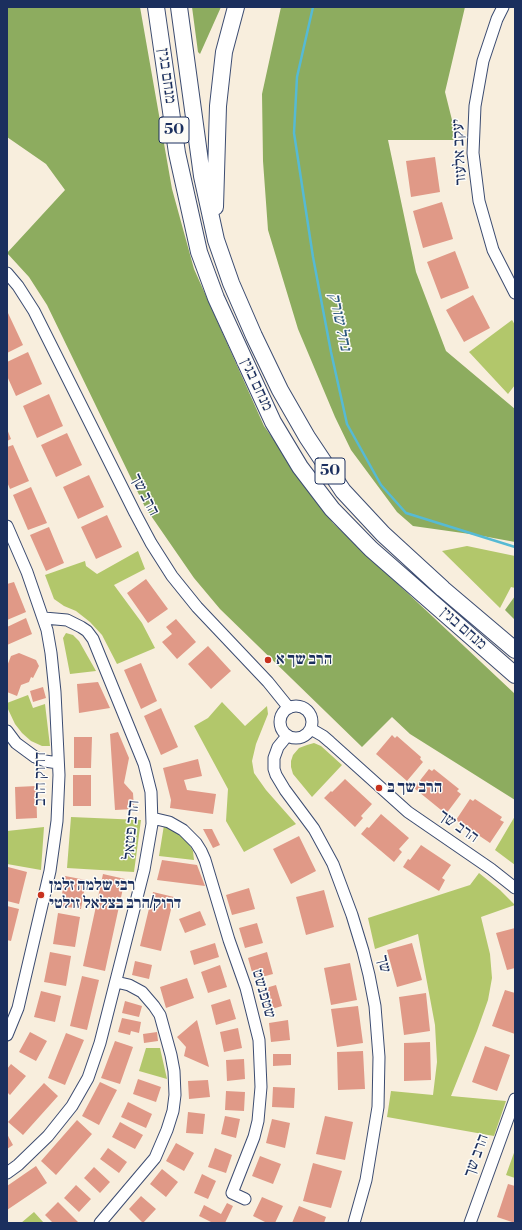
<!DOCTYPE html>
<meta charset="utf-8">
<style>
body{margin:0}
#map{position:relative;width:522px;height:1230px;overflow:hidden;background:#f8eedd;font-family:"Libre Bodoni",serif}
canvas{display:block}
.frame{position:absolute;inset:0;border:8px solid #1b2f5e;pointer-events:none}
</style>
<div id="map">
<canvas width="522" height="1230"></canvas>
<div class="frame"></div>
</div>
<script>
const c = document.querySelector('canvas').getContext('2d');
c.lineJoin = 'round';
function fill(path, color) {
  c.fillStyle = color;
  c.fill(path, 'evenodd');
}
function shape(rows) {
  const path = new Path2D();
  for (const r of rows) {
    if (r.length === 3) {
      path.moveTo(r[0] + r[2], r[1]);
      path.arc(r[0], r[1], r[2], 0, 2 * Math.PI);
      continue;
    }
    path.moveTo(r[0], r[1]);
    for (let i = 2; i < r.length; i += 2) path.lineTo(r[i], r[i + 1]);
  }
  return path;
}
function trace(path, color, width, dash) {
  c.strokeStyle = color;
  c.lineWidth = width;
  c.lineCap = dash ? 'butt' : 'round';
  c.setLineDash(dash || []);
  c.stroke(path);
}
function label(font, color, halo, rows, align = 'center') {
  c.font = font + ' "Libre Bodoni","Frank Ruhl Libre",serif';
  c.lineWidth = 3;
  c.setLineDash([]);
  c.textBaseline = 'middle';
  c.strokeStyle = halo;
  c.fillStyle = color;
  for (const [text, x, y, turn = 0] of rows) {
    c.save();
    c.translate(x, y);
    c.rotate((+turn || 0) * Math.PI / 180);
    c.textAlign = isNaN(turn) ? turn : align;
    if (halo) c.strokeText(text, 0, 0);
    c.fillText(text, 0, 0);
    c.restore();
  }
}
fill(shape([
 [512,320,515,325,515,385,508,394,469,352],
 [467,546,515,556,515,588,511,587,500,608,442,551],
 [138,551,145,569,114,585,142,623,155,648,117,664,102,635,90,622,76,611,64,606,54,599,45,575,85,561,86,566,97,574],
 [66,633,73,635,79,641,96,671,70,674,63,638],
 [28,695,33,708,45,704,50,746,42,746,31,741,22,733,15,724,7,707,7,703],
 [222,702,245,726,267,706,268,714,256,744,252,761,254,773,266,790,296,824,244,852,226,821,228,789,194,726,208,718],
 [314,743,321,746,342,765,312,797,293,774,291,767,291,761,293,755,299,748,307,745],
 [515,816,515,865,495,850],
 [71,817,141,820,134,872,67,868],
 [164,825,182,836,188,842,193,851,194,860,159,856],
 [44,827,41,870,7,864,7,831],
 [479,873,500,890,515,905,481,917,490,954,492,978,488,1000,477,1031,451,1096,506,1101,494,1136,387,1117,391,1091,433,1095,437,1062,435,1025,418,934,375,949,368,918,470,885],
 [146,1048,160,1048,167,1079,139,1071],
 [515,1150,515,1178,506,1175],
 [34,1212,44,1223,21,1223]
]), '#b2c76b');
fill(shape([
 [7,7,140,7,172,189,194,269,264,426,333,523,515,694,515,800,410,734,392,717,362,747,220,609,194,578,145,507,47,305,29,277,7,253,65,190,46,164,7,137],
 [192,7,221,7,200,54,198,52],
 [281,7,465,7,445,92,457,140,388,140,416,272,446,351,515,409,515,542,477,535,413,526,397,512,351,450,335,417,298,329,268,230,263,161,262,94],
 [515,596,515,620,505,610]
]), '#8dac5f');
trace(shape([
 [313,7,297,77,294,133,313,257,331,352,347,424,381,485,406,513,515,547]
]), '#56bad4', 2.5);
fill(shape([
 [435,157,440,192,411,197,406,161],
 [442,202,453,239,423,248,413,211],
 [455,251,469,288,441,299,427,262],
 [473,295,490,328,464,342,446,310],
 [8,313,23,345,7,353,7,314],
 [28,352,42,384,16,396,7,376,7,362],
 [49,394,63,426,37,438,23,406],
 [7,429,11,439,7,441],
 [67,433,82,465,56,477,41,445],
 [13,445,29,481,10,489,7,482,7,447],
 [89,475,104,507,78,519,63,487],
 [31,487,47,523,28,530,13,495],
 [107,515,122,547,96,559,81,527],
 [49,527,64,563,46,571,30,535],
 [146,579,168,609,148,623,127,593],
 [14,582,26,612,7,620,7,584],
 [26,618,32,634,7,645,7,627],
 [176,619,196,642,177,659,162,642,172,634,166,627],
 [208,646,231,671,211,689,188,664],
 [19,653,36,660,39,666,33,678,31,677,29,682,21,685,17,696,7,692,7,666,11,656],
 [141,663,157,701,141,709,124,670],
 [98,682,110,708,79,713,77,684],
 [43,687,46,698,33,702,30,691],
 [161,708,178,747,161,755,144,716],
 [118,732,129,758,124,783,133,793,134,809,115,810,110,734],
 [392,735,395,738,397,736,421,757,420,759,423,762,407,781,376,754],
 [74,737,92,737,91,768,74,768],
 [198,759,202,776,184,780,187,790,216,794,213,814,170,808,171,800,163,768],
 [429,769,432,771,434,769,459,789,457,791,461,794,446,814,414,788],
 [73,775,91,775,91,806,73,806],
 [345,779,372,804,361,816,363,818,355,827,324,798,331,791,332,792],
 [36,786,37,818,16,819,15,787],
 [470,799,473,801,475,799,502,817,500,820,504,822,490,843,456,820],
 [381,814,409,838,399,849,402,852,394,862,361,834,367,827,369,828],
 [203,829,212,829,220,845,213,848],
 [299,836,316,871,291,884,273,849],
 [421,845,451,865,442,878,445,880,439,891,403,867,408,859,410,860],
 [162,860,197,865,205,886,157,880],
 [8,867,27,872,19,904,7,901],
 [103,874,125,879,105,971,83,966],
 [65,876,86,880,81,909,60,906],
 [249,888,255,909,232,915,226,895],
 [324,890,334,927,306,935,296,897],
 [153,892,174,897,161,951,140,946],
 [7,906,19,909,11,941,7,940],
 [200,911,206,925,185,933,179,919],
 [58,913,80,917,75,947,53,944],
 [257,923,263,943,245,948,239,928],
 [515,928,515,968,507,970,496,933],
 [215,943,219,957,194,965,190,951],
 [412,943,422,980,397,987,387,950],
 [50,952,71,956,66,986,44,982],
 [267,952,273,974,254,979,248,958],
 [135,961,152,965,149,979,132,975],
 [350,963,357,1000,331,1005,324,968],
 [220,965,227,987,208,993,201,972],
 [82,976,99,980,87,1030,70,1026],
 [187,978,194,998,166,1008,160,987],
 [276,985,282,1006,265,1011,259,990],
 [505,990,515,993,515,1034,492,1026],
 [41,991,61,996,55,1022,34,1017],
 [426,993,430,1031,404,1035,399,997],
 [230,999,236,1019,216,1025,211,1005],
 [125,1001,142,1006,139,1017,122,1013],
 [358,1006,363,1043,337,1047,331,1009],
 [122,1018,141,1022,139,1033,131,1031,130,1035,118,1032],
 [197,1020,209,1067,184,1056,186,1047,177,1037],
 [288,1020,290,1040,271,1042,269,1023],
 [238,1028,242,1048,224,1052,220,1032],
 [30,1032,47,1041,36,1061,19,1052],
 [157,1032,158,1041,144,1043,143,1034],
 [66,1033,84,1040,65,1085,48,1078],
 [115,1041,133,1047,120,1084,101,1078],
 [430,1042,431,1080,404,1081,404,1043],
 [485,1046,510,1055,497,1091,472,1082],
 [363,1051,365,1089,338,1090,337,1052],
 [273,1054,291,1054,291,1065,273,1066],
 [244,1059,245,1079,227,1081,226,1060],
 [11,1064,26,1076,10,1095,7,1092,7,1069],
 [138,1079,161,1087,156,1102,133,1094],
 [208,1080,210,1097,189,1099,188,1081],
 [100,1082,117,1090,99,1125,82,1116],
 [44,1083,58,1096,23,1135,8,1122],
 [273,1087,295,1088,294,1108,272,1107],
 [226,1091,245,1092,244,1111,225,1110],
 [128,1102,152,1114,146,1128,121,1117],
 [188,1112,205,1114,203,1134,186,1133],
 [225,1116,240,1119,236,1138,221,1134],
 [325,1116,353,1122,345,1160,316,1154],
 [272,1119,290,1123,285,1148,266,1143],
 [77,1120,92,1134,56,1175,41,1161],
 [120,1122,143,1135,135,1149,112,1137],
 [7,1134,13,1145,7,1149],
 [176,1143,194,1153,184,1171,166,1161],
 [108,1148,127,1162,119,1173,100,1159],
 [215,1148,232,1155,226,1173,208,1167],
 [260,1156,281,1164,273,1184,252,1176],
 [313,1163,342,1171,331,1208,303,1201],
 [36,1166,47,1183,7,1210,7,1186],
 [94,1167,110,1182,100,1193,84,1178],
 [162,1169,178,1182,166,1197,150,1184],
 [202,1174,216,1181,208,1199,194,1193],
 [508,1184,515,1186,515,1223,497,1217],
 [76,1185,91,1199,79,1212,64,1198],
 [141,1196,156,1209,143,1223,129,1209],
 [262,1197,283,1206,275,1223,267,1223,253,1216],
 [58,1202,79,1223,53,1223,45,1215],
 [227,1203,233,1206,225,1223,213,1223,199,1216,204,1205,221,1214],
 [299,1206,326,1217,324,1223,292,1223]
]), '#e09987');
const minor = shape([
 [503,7,497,19,483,61,475,106,473,153,479,201,493,250,515,293],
 [7,273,18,286,34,311,135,513,151,543,172,576,197,607,268,682,289,708],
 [7,526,27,572,47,630,51,653,55,692,59,775,57,821,50,871,18,1008,7,1035],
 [296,722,16],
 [311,729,323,736,330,742,408,812,491,869,515,888],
 [7,731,16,743,35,757,45,761,58,763],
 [287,736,278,747,274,758,274,769,276,775,285,790,314,829,333,864,352,915,363,951,369,975,375,1006,379,1057,378,1107,366,1180,354,1223],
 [152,818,169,822,183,830,196,843,201,851,205,860,229,940,246,988,259,1040,261,1087,258,1121,254,1137,232,1193,245,1199],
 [7,1173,18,1165,48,1136,72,1106,88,1078,100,1043,144,870,152,824,151,792,144,764,93,639,87,631,81,627,67,620,44,618],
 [100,1223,155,1158,167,1130,173,1111,175,1095,174,1071,171,1055,160,1015,154,1006,142,992,129,985,116,982],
 [470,1223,515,1099]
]);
const highway = shape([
 [156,7,177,153,199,252,216,298,273,422,300,467,332,509,371,549,515,675],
 [179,7,202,176,216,240,231,283,254,336,280,390,307,437,343,491,383,534,443,589,515,650],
 [215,207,218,106,224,52,236,7]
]);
trace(minor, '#3c4c71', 13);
trace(highway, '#3c4c71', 18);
trace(minor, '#fff', 11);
trace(highway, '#fff', 16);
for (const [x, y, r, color] of [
 [268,660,4,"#c8321e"],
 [379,788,4,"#c8321e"],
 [41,895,4,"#c8321e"]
]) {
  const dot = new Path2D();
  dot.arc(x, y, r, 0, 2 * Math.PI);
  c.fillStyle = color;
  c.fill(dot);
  trace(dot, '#fdfcf7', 1.5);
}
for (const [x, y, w] of [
 [174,130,30],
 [330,471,30]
]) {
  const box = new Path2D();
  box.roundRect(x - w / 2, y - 13, w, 26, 3);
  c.fillStyle = '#fdfcf7';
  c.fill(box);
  trace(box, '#1b2f5e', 1);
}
label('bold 15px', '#1b2f5e', null, [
 ["50",174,130],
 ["50",330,471]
]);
label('16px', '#1b2f5e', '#fdfcf7', [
 ["מנחם בגין",166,76,82],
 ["יעקב אלעזר",460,152,-93],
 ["מנחם בגין",256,385,65],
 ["הרב שך",144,495,63],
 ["מנחם בגין",463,629,41],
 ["דרוק הרב",41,779,-90],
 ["הרב שך",458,827,35],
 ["הרב פטאל",132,830,-85],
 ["שך",383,964,76],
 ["שטפנשט",263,994,74],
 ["הרב שך",477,1156,-70]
]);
label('bold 16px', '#1b2f5e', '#fdfcf7', [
 ["הרב שך א",276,660],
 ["הרב שך ב",387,788],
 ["רבי שלמה זלמן",49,886],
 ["דרוק/הרב בצלאל זולטי",49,904]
], 'left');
label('italic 17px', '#2d5981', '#fdfcf7', [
 ["נחל שורק",339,322,78]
]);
</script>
